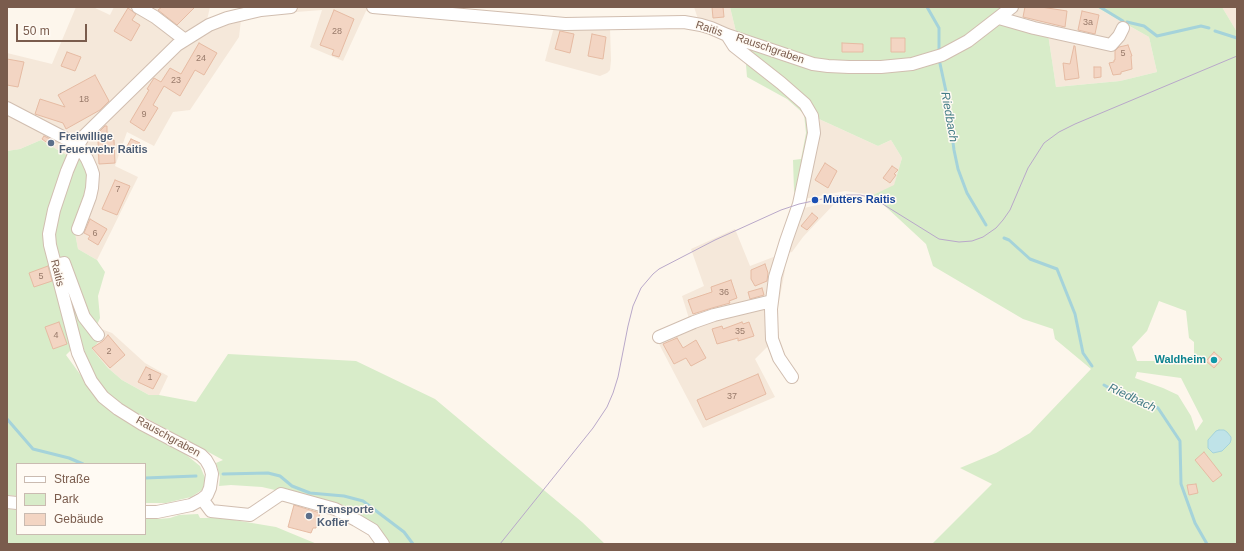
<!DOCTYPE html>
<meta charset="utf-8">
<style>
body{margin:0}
#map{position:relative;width:1244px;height:551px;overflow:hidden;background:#fdf6ec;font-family:Helvetica,sans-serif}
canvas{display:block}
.frame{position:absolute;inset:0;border:8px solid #7a5c4d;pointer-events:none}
.legend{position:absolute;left:16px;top:463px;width:130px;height:72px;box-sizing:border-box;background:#fffaf3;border:1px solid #cabbb1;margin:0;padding:5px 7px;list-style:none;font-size:12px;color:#7a5c4d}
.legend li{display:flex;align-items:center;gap:8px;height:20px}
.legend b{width:20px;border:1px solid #cabbb1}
.scale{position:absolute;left:16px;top:24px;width:71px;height:18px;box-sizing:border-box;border:2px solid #7a5c4d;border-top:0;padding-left:5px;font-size:12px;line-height:14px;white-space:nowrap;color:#7a5c4d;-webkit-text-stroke:3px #fffaf3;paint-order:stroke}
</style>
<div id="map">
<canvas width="1244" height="551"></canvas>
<div class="frame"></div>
<ul class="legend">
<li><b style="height:5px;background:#fff"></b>Straße</li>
<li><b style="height:11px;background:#d8ecc9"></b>Park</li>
<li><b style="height:11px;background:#f3d5c3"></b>Gebäude</li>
</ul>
<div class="scale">50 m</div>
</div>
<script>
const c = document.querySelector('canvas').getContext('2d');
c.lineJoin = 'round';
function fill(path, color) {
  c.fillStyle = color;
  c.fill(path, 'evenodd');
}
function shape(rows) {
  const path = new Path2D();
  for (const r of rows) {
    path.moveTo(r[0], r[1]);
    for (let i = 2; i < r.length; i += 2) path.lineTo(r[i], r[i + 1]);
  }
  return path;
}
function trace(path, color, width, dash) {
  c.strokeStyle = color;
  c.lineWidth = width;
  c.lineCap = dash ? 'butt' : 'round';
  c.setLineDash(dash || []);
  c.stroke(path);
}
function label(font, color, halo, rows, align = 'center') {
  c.font = font + ' Helvetica,sans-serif';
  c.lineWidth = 3;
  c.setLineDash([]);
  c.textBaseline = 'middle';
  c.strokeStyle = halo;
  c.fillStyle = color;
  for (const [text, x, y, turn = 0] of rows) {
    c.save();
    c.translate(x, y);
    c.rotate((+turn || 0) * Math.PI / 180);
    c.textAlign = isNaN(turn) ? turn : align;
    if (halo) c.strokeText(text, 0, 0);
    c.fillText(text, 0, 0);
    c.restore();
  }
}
fill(shape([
 [76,7,93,7,110,15,114,7,210,7,207,20,255,7,407,7,408,14,366,11,343,61,310,47,322,10,283,13,241,20,239,37,190,110,173,112,154,146,127,132,115,166,138,177,97,260,78,249,75,233,68,156,41,140,20,149,7,151,7,53,52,64],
 [694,7,730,7,739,44,698,19],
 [1004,7,1096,7,1149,37,1157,72,1120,81,1056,87,1048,34,987,21],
 [1222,7,1237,7,1237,32],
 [554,27,610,28,611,60,610,70,607,73,600,76,545,61],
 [819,119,878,146,891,140,902,158,894,186,873,195,845,191,804,199],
 [837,201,803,237,792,252,787,253,782,269,785,270,778,307,769,345,755,359,775,397,703,428,659,344,691,325,682,296,704,286,691,249,735,229,750,266,776,256,794,210],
 [96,327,112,333,145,363,168,376,159,395,149,395,122,380,108,368,92,349,89,332]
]), '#f5e8da');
fill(shape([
 [730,7,1004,7,988,20,1048,34,1056,87,1120,81,1157,72,1149,37,1096,7,1222,7,1237,32,1237,544,929,544,933,543,992,484,960,468,996,453,1030,433,1091,369,1055,339,1053,329,1023,319,933,266,926,244,873,195,894,185,902,158,891,140,878,146,819,119,797,199,794,191,793,160,801,159,806,133,804,114,787,99,747,77,746,65,749,53,739,44],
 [1159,301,1186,311,1189,338,1194,342,1194,354,1180,361,1137,361,1132,347,1147,331],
 [1137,372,1181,378,1203,421,1196,431,1191,416,1178,395,1163,388,1135,378],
 [41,140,68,156,83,157,90,170,90,189,75,233,78,249,97,260,105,272,98,296,100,318,96,327,89,332,98,342,92,349,108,368,122,380,149,395,159,395,196,402,228,354,356,361,435,399,582,522,605,544,391,544,374,525,314,499,262,487,231,485,219,486,220,477,216,463,223,460,122,405,107,393,97,381,86,356,81,340,66,355,101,403,133,425,184,453,200,466,206,480,202,490,191,497,166,503,145,503,145,464,17,464,17,496,7,495,7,151,20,149],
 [7,509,17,510,17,534,145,534,145,519,159,519,170,518,179,515,198,514,200,518,234,518,234,520,276,527,317,544,7,544]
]), '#d8ecc9');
const water = shape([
 [1219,430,1224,430,1227,432,1231,437,1231,440,1230,443,1222,451,1213,453,1208,448,1208,440,1216,431,1219,430]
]);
fill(water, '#bfe3e8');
trace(water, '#a5d3da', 1);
trace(shape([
 [927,7,939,28,939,53],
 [1100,7,1123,21],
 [1127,22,1144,26,1157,36,1201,26,1209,28],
 [1215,31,1237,38],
 [939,59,947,96,954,150,958,169,967,193,986,225],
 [1004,238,1009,240,1030,259,1057,269,1075,314,1083,353,1092,366],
 [1104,385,1120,394,1158,408,1180,441,1181,484,1195,523,1207,544],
 [7,419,33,449,69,458,83,464],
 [223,474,268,473,280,476,292,486,310,493,344,496,363,501,404,532,413,544],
 [145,478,196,476]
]), '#a5d3da', 3);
const building = shape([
 [162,7,195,7,177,25,158,10,162,7],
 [712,7,723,7,724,17,713,18,712,7],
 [1025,7,1041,7,1067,11,1065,27,1023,17,1025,7],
 [128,8,136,14,132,20,140,25,131,41,114,31,128,8],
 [334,10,354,19,339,57,332,55,334,50,320,45,334,10],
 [1082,11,1099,15,1095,34,1078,30,1082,11],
 [560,31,574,34,570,53,555,49,560,31],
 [592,34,606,37,603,59,588,56,592,34],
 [891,38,905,38,905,52,891,52,891,38],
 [199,43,217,53,204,75,195,70,180,96,164,86,153,105,158,108,144,131,130,122,149,90,147,89,154,78,161,82,170,68,181,74,199,43],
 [842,43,863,44,863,52,842,52,842,43],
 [1128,45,1132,56,1131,56,1132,69,1121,72,1121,74,1113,75,1109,63,1114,62,1114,60,1115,60,1115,51,1119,47,1128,45],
 [1074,46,1075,46,1079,78,1065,80,1063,63,1070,64,1074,46],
 [67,52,81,57,75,71,61,66,67,52],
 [7,59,24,62,18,87,7,85,7,59],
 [1094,67,1101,67,1101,77,1094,78,1094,67],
 [95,75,109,101,100,110,66,129,63,123,35,114,40,99,65,107,58,95,95,75],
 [105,126,107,126,107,140,114,140,115,163,99,164,98,141,99,141,99,132,105,126],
 [44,136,56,142,53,147,42,139,44,136],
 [131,139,140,143,135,153,126,148,131,139],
 [825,163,837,171,828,188,815,180,825,163],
 [892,166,898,170,894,174,896,175,890,183,883,178,892,166],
 [115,180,130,186,117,215,102,209,115,180],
 [812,213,818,218,807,230,801,226,812,213],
 [90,219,107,229,98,245,88,239,90,236,84,233,90,219],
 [765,264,768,273,767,281,755,286,751,279,751,270,765,264],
 [48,266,52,281,34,287,29,273,48,266],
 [731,280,737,298,729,301,730,303,712,308,693,314,688,300,712,292,711,287,731,280],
 [762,288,764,295,750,299,748,292,762,288],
 [59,322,67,344,53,349,45,327,59,322],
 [742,322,743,324,749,322,754,336,738,341,738,338,717,344,712,329,722,326,723,329,742,322],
 [108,335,125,355,110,368,92,348,103,341,108,335],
 [677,338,683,348,696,340,706,358,691,366,686,358,674,364,663,344,677,338],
 [1214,352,1222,359,1214,368,1206,361,1214,352],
 [146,367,161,374,153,389,138,382,146,367],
 [758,374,766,394,706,420,697,400,758,374],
 [1204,452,1222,475,1213,482,1195,460,1204,452],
 [1196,484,1198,493,1189,495,1187,485,1196,484],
 [294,505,320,513,316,528,313,528,311,533,288,527,294,505]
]);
fill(building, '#f3d5c3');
trace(building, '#e6bba3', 1);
const minor = shape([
 [138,7,155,17,185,40],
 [373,7,565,24,684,22,701,25,711,28,727,35,813,64,828,66,849,67,881,67,912,64,942,55,968,41,1012,7],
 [999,18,1034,28,1111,45,1119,36,1123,28],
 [727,35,734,46,781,83,805,104,812,116,814,133,799,204,786,241,775,277,771,309,772,339,779,358,792,377],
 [7,108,78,145,87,159,91,168,93,174,92,188,90,197,78,229],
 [55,265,64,263,84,317,98,335],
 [659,337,694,322,714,315,772,301],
 [202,499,211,511,250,515,281,494,335,509,356,520,373,530,383,544],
 [7,502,17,503],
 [145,512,157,512,191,505,202,499,207,495,210,488,212,474,210,467,206,460,201,455,142,424,118,409,103,397,91,381,78,353,50,245,49,234,54,210,67,171,78,145,83,137,177,45,209,25,227,18,261,10,291,7]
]);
trace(minor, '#d1beb0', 14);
trace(minor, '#fff', 12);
trace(shape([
 [500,544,593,428,607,407,613,393,618,377,628,326,633,306,641,288,653,274,659,269,715,240,781,210,799,204,841,195,860,195,873,198,939,239,959,242,972,241,983,237,996,228,1003,220,1010,210,1028,168,1044,143,1059,132,1075,124,1237,56]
]), '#b9a8c9', 1);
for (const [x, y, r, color] of [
 [51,143,4,"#5c6f8a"],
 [815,200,4,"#1a4fb4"],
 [1214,360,4,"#0f9aa8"],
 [309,516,4,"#5c6f8a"]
]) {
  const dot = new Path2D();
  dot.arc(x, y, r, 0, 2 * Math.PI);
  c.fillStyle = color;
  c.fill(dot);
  trace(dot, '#fffaf3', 1.5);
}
label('9px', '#987a6a', null, [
 ["3a",1088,23],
 ["28",337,32],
 ["5",1123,54],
 ["24",201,59],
 ["23",176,81],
 ["18",84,100],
 ["9",144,115],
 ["7",118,190],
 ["6",95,234],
 ["5",41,277],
 ["36",724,293],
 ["35",740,332],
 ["4",56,336],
 ["2",109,352],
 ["1",150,378],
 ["37",732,397]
]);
label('11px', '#7a5c4d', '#fffaf3', [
 ["Raitis",709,29,18],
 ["Rauschgraben",770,49,19],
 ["Raitis",57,273,76],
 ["Rauschgraben",168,437,29]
]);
label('bold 11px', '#4e5e75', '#fffaf3', [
 ["Freiwillige",59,137],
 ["Feuerwehr Raitis",59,150],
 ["Transporte",317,510],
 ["Kofler",317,523]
], 'left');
label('bold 11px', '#164399', '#fffaf3', [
 ["Mutters Raitis",823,200]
], 'left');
label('bold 11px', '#0d838f', '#fffaf3', [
 ["Waldheim",1206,360]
], 'right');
label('italic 12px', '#437c86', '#fffaf3', [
 ["Riedbach",949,117,80],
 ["Riedbach",1132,398,25]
]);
</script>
